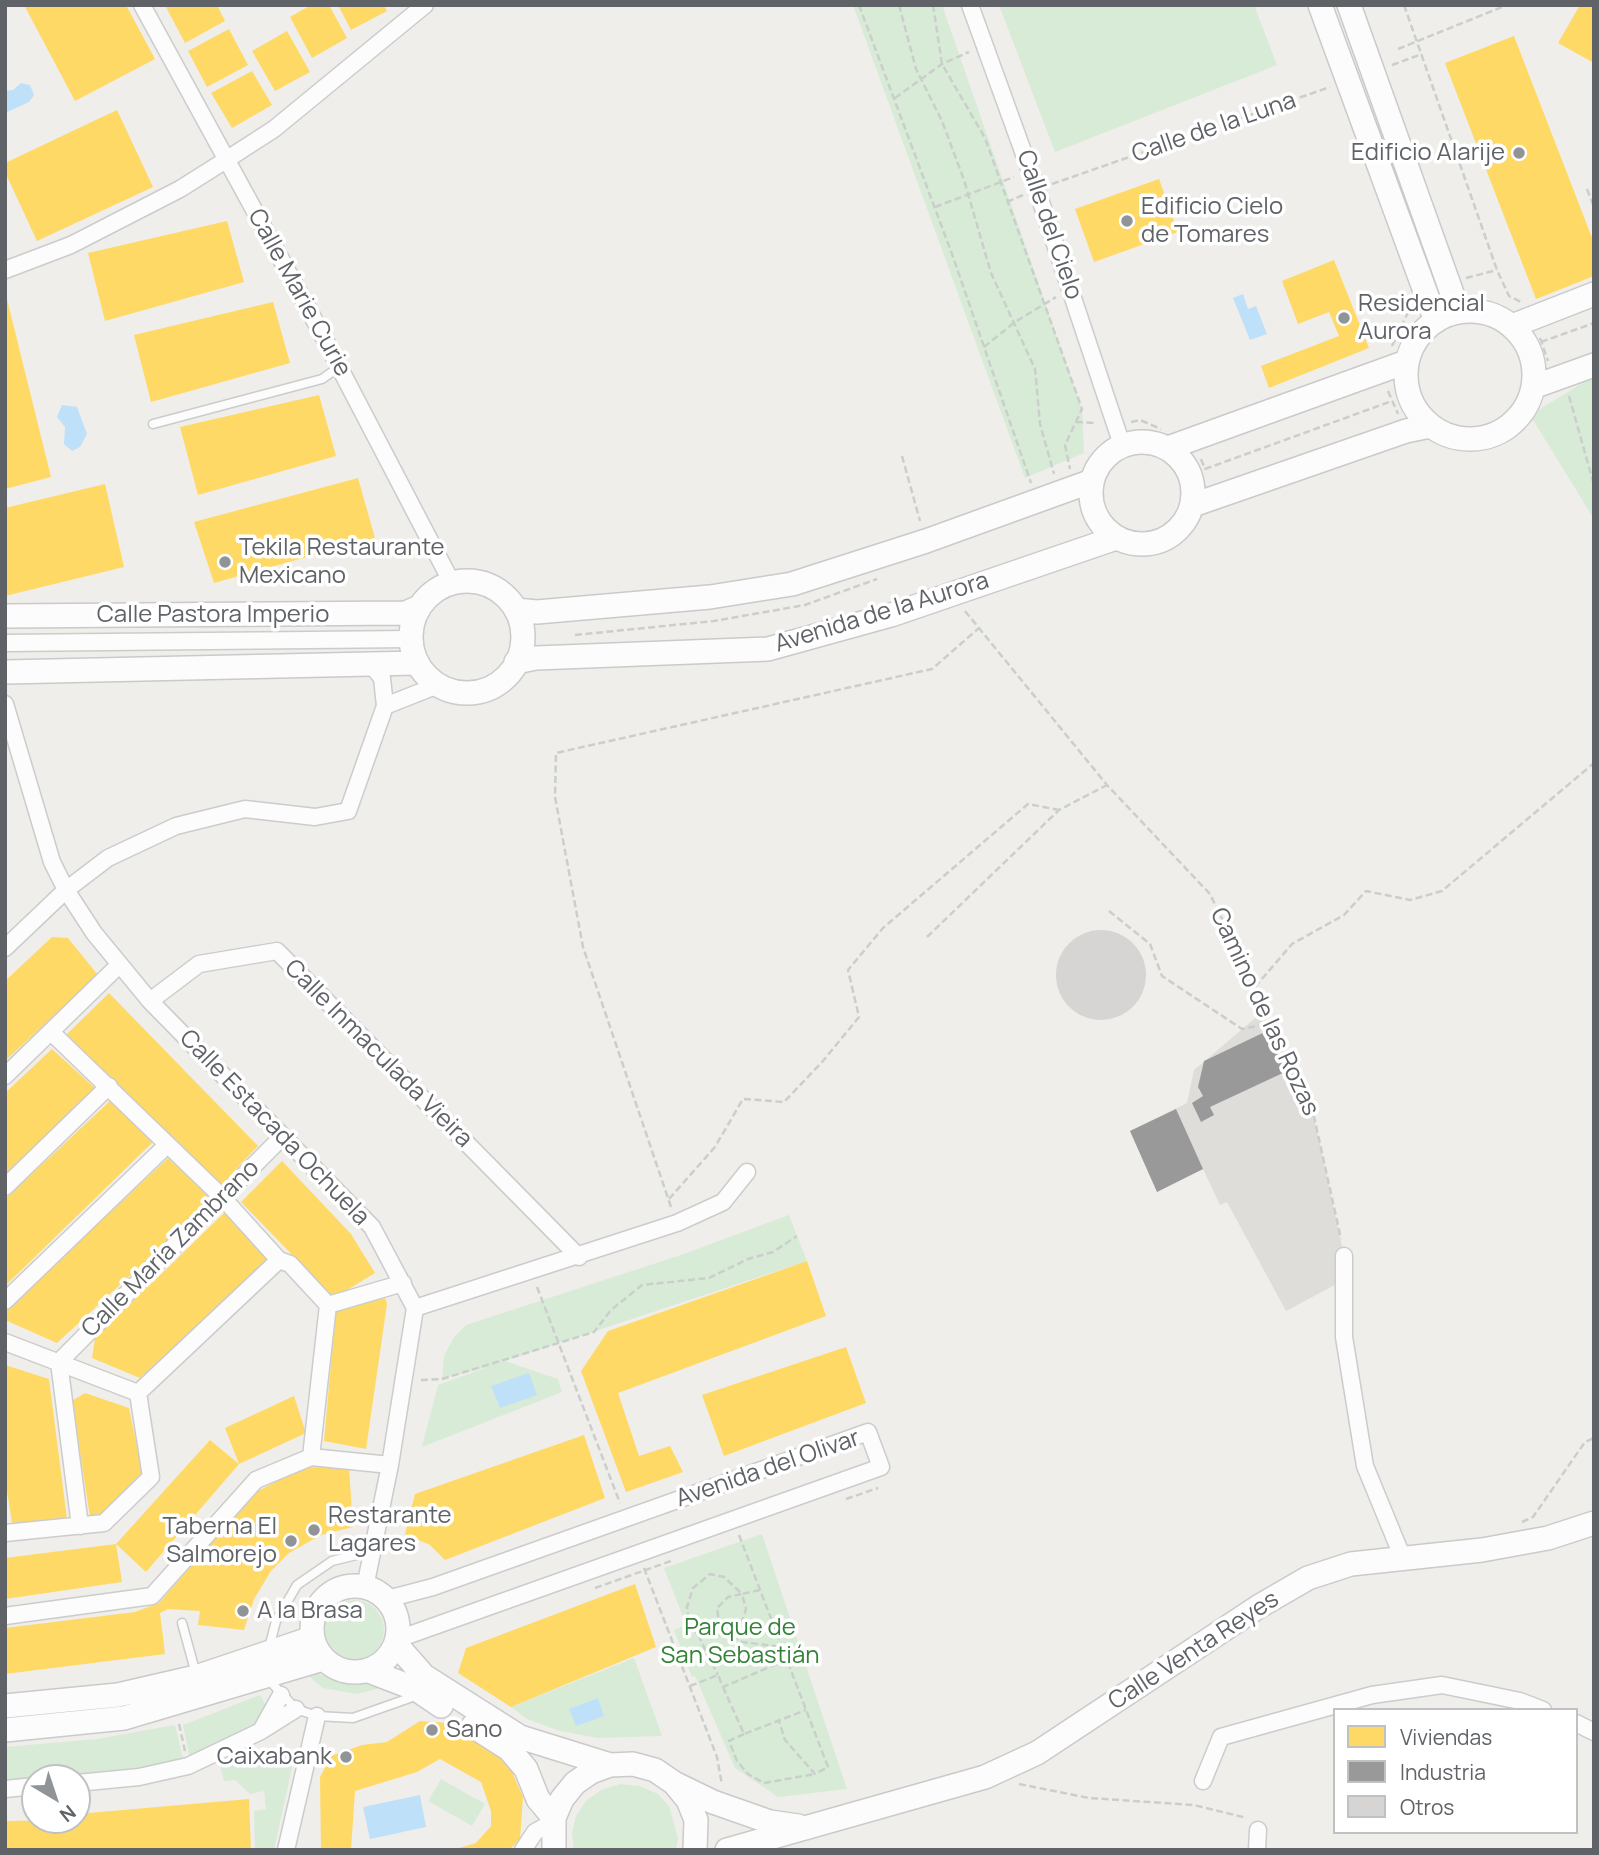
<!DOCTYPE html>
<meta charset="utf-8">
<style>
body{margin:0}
#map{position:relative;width:1599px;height:1855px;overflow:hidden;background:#efeeea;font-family:Manrope,sans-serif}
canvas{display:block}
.frame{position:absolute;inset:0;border:7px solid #5f6368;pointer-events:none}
.legend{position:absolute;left:1333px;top:1708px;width:245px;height:126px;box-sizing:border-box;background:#fff;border:2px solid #bfc1c3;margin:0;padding:9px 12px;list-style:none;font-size:21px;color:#5f6368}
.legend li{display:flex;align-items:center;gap:14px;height:35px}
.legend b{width:35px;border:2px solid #bfc1c3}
.north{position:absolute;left:21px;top:1764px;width:70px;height:70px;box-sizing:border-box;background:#fff;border:2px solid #bfc1c3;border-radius:50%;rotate:141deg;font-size:19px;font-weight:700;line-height:28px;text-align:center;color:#5f6368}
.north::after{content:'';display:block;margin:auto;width:24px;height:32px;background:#919496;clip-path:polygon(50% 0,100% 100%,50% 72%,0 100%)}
</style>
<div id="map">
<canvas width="1599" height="1855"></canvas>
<div class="frame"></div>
<ul class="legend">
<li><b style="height:19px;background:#ffd966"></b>Viviendas</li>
<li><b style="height:19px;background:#999"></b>Industria</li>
<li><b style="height:19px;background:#d6d5d3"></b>Otros</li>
</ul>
<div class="north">N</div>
</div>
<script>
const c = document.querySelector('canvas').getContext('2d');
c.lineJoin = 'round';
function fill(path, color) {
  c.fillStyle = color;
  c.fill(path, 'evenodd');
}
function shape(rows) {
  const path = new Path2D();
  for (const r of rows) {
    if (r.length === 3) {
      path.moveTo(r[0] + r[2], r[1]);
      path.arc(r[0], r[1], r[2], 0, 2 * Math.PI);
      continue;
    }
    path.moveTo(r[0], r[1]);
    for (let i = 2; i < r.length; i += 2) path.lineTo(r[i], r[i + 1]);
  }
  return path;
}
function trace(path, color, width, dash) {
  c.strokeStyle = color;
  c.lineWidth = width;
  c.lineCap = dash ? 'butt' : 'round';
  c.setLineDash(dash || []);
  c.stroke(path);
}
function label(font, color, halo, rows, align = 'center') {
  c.font = font + ' Manrope,sans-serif';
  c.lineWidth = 7;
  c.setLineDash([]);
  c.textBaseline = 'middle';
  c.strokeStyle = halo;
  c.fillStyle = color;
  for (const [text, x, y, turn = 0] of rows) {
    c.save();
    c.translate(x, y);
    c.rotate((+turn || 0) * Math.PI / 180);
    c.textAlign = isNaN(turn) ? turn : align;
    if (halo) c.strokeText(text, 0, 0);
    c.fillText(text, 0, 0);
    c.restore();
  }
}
fill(shape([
 [1266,1009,1311,1103,1344,1256,1344,1280,1286,1311,1227,1202,1220,1205,1203,1169,1157,1192,1130,1131,1187,1103,1194,1070]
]), '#dfddda');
fill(shape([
 [853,5,942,5,1082,409,1084,453,1025,478],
 [999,5,1254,5,1277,65,1055,152],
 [1594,376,1594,519,1530,415],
 [789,1215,807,1261,505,1361,558,1379,562,1392,422,1447,438,1385,490,1366,442,1379,444,1356,454,1337,466,1325,678,1256],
 [762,1534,847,1789,778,1797,735,1768,695,1676,692,1677,674,1630,686,1625,664,1568],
 [354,1630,30],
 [634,1658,662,1736,598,1738,560,1731,527,1719,511,1707],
 [310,1674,319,1674,342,1683,358,1685,375,1680,388,1686,357,1694,323,1688,309,1676,287,1683,283,1680],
 [260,1695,268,1710,256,1727,190,1759,183,1725],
 [175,1725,184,1763,77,1778,35,1778,35,1782,5,1785,5,1747,97,1739],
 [275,1749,286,1753,293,1763,274,1850,255,1850,254,1811,266,1809,264,1791,250,1794,235,1780,224,1781,220,1766],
 [441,1779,485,1804,472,1826,428,1801],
 [620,1784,640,1786,658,1794,669,1806,678,1838,676,1850,574,1850,572,1833,576,1816,586,1801,601,1790]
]), '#d8ebd6');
fill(shape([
 [21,83,30,85,34,95,29,102,5,113,5,91,13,90],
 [1243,294,1248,309,1256,306,1267,334,1250,340,1233,298],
 [62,405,77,407,87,434,80,447,72,451,64,444,65,427,57,417],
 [529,1373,537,1395,500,1408,491,1386],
 [598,1698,604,1716,576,1726,569,1709],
 [420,1795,426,1827,370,1839,363,1807]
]), '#bfe0f9');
fill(shape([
 [24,5,126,5,155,59,75,101],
 [170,5,217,5,225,21,185,43,166,7],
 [311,5,329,5,347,38,312,58,290,17],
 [338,5,384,5,387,11,351,30],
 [1580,5,1594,5,1594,63,1558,43],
 [229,29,248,65,207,87,188,51],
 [287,31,310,72,275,91,252,51],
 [1514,36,1594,243,1594,276,1536,299,1445,63],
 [252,71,272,105,232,128,211,93],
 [117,110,153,187,37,241,5,172,5,163],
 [1159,179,1178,232,1094,262,1075,209],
 [227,221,244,282,105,321,88,253],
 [1334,260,1369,348,1269,388,1261,366,1339,336,1329,312,1298,324,1282,281],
 [5,291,51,477,5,489],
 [273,302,290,363,151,402,134,335],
 [319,395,336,456,198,495,180,427],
 [358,478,375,538,214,583,194,522],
 [105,484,124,567,5,596,5,508],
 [52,937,68,938,98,975,5,1061,5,981],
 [109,993,258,1146,221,1185,64,1037],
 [52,1049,96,1089,5,1175,5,1093],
 [111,1100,154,1141,5,1286,5,1199],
 [168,1158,212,1200,57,1343,5,1320,5,1311],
 [282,1161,351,1234,375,1273,334,1298,241,1202],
 [225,1212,268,1261,140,1378,92,1358,95,1338],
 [807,1261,826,1316,618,1393,639,1456,670,1446,683,1472,626,1492,581,1371,608,1331],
 [385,1298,387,1304,366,1449,324,1441,336,1308],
 [846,1347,866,1403,724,1456,702,1395],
 [5,1365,49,1379,67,1519,12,1523,5,1478],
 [85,1393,129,1408,143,1475,101,1516,90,1517,72,1401],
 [294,1396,306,1433,239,1464,225,1428],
 [584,1435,605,1498,445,1560,430,1545,405,1534,415,1494],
 [210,1440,239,1464,146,1572,116,1544],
 [305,1467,349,1468,353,1527,321,1535,289,1553,271,1571,254,1599,244,1630,198,1625,200,1611,168,1609,160,1613,165,1654,5,1674,5,1628,135,1612,159,1603,254,1493],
 [116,1544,122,1582,5,1599,5,1558],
 [635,1584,656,1647,511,1707,458,1673,466,1648],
 [420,1721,449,1723,506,1758,523,1797,520,1839,509,1850,452,1850,476,1843,491,1826,491,1811,481,1782,440,1759,417,1772,355,1791,351,1850,321,1850,320,1777,331,1756,362,1745,387,1742],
 [249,1799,251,1850,5,1850,5,1821,77,1820,77,1814]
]), '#ffd966');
fill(shape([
 [1269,1030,1285,1072,1210,1107,1214,1115,1201,1122,1192,1103,1203,1096,1198,1087,1204,1061],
 [1176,1109,1203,1169,1157,1192,1130,1131]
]), '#999');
fill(shape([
 [1101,975,45]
]), '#d6d5d3');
const lane = shape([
 [153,424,322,379,339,367],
 [182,1623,196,1674],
 [269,1648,276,1621,297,1585,332,1561,373,1551],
 [268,1679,296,1709,317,1716,353,1718,418,1695]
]);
const street = shape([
 [142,5,323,336,452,583],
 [970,5,1037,190,1122,445],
 [5,270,71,245,180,189,226,160,274,129,425,5],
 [5,643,411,639],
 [372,666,382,678,385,706],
 [5,704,52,862,66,890,94,933,150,1001,372,1227,415,1308,390,1465,365,1587],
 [5,948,66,890,108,858,176,826,245,809,315,817,348,811,385,706,438,685],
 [150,1001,199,964,277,951,579,1257],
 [51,1032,222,1197,279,1260,290,1264,328,1305,403,1283],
 [5,1076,119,965],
 [5,1187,109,1086],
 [1344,1256,1344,1337,1365,1466,1402,1556],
 [5,1301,167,1145],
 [415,1308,677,1223,723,1202,747,1172],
 [5,1342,138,1393],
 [311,1457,328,1305],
 [80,1526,59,1362,283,1136],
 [5,1533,104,1523,151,1477,138,1393,279,1260],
 [387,1599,433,1587,868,1432,881,1467,398,1639],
 [5,1616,152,1596,256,1480,311,1457,390,1465],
 [1576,1723,1594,1732],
 [262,1729,281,1695],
 [1203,1781,1221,1737,1372,1695,1442,1685,1520,1701,1543,1710],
 [77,1783,139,1777,188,1766,261,1731,296,1709],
 [5,1789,35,1786],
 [286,1850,317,1716],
 [523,1850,535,1832,553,1822],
 [1257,1850,1258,1830]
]);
const secondary = shape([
 [1320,5,1436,321],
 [1349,5,1458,310],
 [1470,375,64],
 [1512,326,1594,294],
 [1533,387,1594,365],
 [1142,493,51],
 [1168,448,1406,362],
 [1193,505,1406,431,1430,426],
 [467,637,56],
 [516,610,537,612,710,597,792,584,926,541,1092,481],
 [5,616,406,613,419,607],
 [516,662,536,658,768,649,891,615,1116,538],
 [5,672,417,663],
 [355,1629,43],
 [396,1644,424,1676,520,1737,610,1765],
 [369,1671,416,1689,441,1706],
 [5,1706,118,1695,196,1677,312,1638],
 [473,1726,509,1749,526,1769,538,1799,554,1818],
 [5,1730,124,1718,323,1659],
 [676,1784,713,1802,770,1822,798,1826],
 [554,1850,554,1818,562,1799,575,1783,591,1772,610,1765,633,1764,655,1770,674,1783,688,1800,696,1820,695,1850],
 [727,1850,985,1777,1037,1753,1258,1607,1308,1578,1351,1564,1482,1550,1548,1538,1594,1523]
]);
trace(lane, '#cbcccc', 11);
trace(street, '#cbcccc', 19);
trace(secondary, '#cacacb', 26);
trace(shape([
 [859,5,952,254,1031,483],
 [899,5,916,69,942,121,964,180,991,273,1035,369,1040,424,1054,474],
 [933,5,942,64,985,138,1082,409,1065,445,1070,469],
 [1404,5,1497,270,1509,296,1521,302],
 [1398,49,1507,5],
 [1392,65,1422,54],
 [895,98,942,64,969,52],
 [1052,184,1330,87],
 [1587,189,1594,207],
 [1007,202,1023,195],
 [935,207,1014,177],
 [1466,278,1497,270],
 [1540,338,1548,361],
 [1541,342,1594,323],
 [1392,346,1410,308],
 [984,347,1015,322,1056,297],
 [1388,391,1398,414],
 [1569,396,1594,485],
 [1076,422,1096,423],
 [1131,422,1140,420,1161,429],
 [902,456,920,521],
 [1201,459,1205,469,1392,401],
 [1081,506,1088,526],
 [965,611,1107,785,1210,894,1311,1103,1341,1239],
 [575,635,714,621,805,605,877,579],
 [1109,911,1150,944,1162,976,1242,1029,1272,1023],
 [927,937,1059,810,1107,785],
 [1255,987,1292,944,1344,915,1366,891,1410,900,1442,891,1594,763],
 [669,1199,715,1147,743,1099,784,1102,823,1061,859,1017,848,970,883,928,1028,804,1059,810],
 [671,1207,583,947,555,797,556,753,932,669,979,628],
 [537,1287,620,1503],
 [421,1380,442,1379,594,1332,611,1310,642,1285,709,1278,748,1259,773,1252,797,1236],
 [846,1499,878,1488],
 [1522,1522,1533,1517,1585,1442,1594,1438],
 [739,1535,828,1767,815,1774,785,1740,779,1721],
 [644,1568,717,1757,722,1785],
 [595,1588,671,1561],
 [760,1590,742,1594,724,1577,710,1574,693,1588,687,1607,689,1623,698,1635,729,1635,741,1625,746,1609,742,1594,728,1597,717,1608,719,1623,729,1635,742,1642,782,1647],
 [698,1635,718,1675],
 [690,1686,718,1675,723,1687,786,1660],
 [723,1687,744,1734,806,1710],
 [179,1724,185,1751],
 [744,1734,729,1741,737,1761,748,1774,764,1783,815,1774],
 [1019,1784,1089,1798,1194,1805,1247,1818]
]), '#cacfcc', 2.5, [7, 3.5]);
trace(lane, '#fdfcfc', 8);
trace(street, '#fdfcfc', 16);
trace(secondary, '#fdfcfc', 23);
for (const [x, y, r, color] of [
 [1519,153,7,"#919496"],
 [1127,221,7,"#919496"],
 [1344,318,7,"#919496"],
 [225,562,7,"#919496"],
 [314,1530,7,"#919496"],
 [291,1541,7,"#919496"],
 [243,1611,7,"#919496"],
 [432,1730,7,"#919496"],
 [346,1757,7,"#919496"]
]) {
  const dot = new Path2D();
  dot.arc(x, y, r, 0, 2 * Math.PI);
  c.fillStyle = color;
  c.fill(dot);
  trace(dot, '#fff', 2.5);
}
label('24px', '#5f6368', '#fff', [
 ["Calle de la Luna",1214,128,-19],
 ["Calle del Cielo",1049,225,71],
 ["Calle Marie Curie",299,293,61],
 ["Avenida de la Aurora",882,613,-17],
 ["Calle Pastora Imperio",213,615],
 ["Camino de las Rozas",1264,1012,65],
 ["Calle Inmaculada Vieira",378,1054,45],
 ["Calle Estacada Ochuela",274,1128,46],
 ["Calle María Zambrano",171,1249,-45],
 ["Avenida del Olivar",768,1469,-19],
 ["Calle Venta Reyes",1194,1651,-33]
]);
label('24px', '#5f6368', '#fff', [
 ["Edificio Alarije",1505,153,"right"],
 ["Edificio Cielo",1141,207],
 ["de Tomares",1141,235],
 ["Residencial",1358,304],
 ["Aurora",1358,332],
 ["Tekila Restaurante",239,548],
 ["Mexicano",239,576],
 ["Restarante",328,1516],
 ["Lagares",328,1544],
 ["Taberna El",277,1527,"right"],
 ["Salmorejo",277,1555,"right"],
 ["A la Brasa",257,1611],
 ["Sano",446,1730],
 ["Caixabank",332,1757,"right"]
], 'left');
label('24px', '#348238', '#fff', [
 ["Parque de",740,1628],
 ["San Sebastián",740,1656]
]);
</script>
